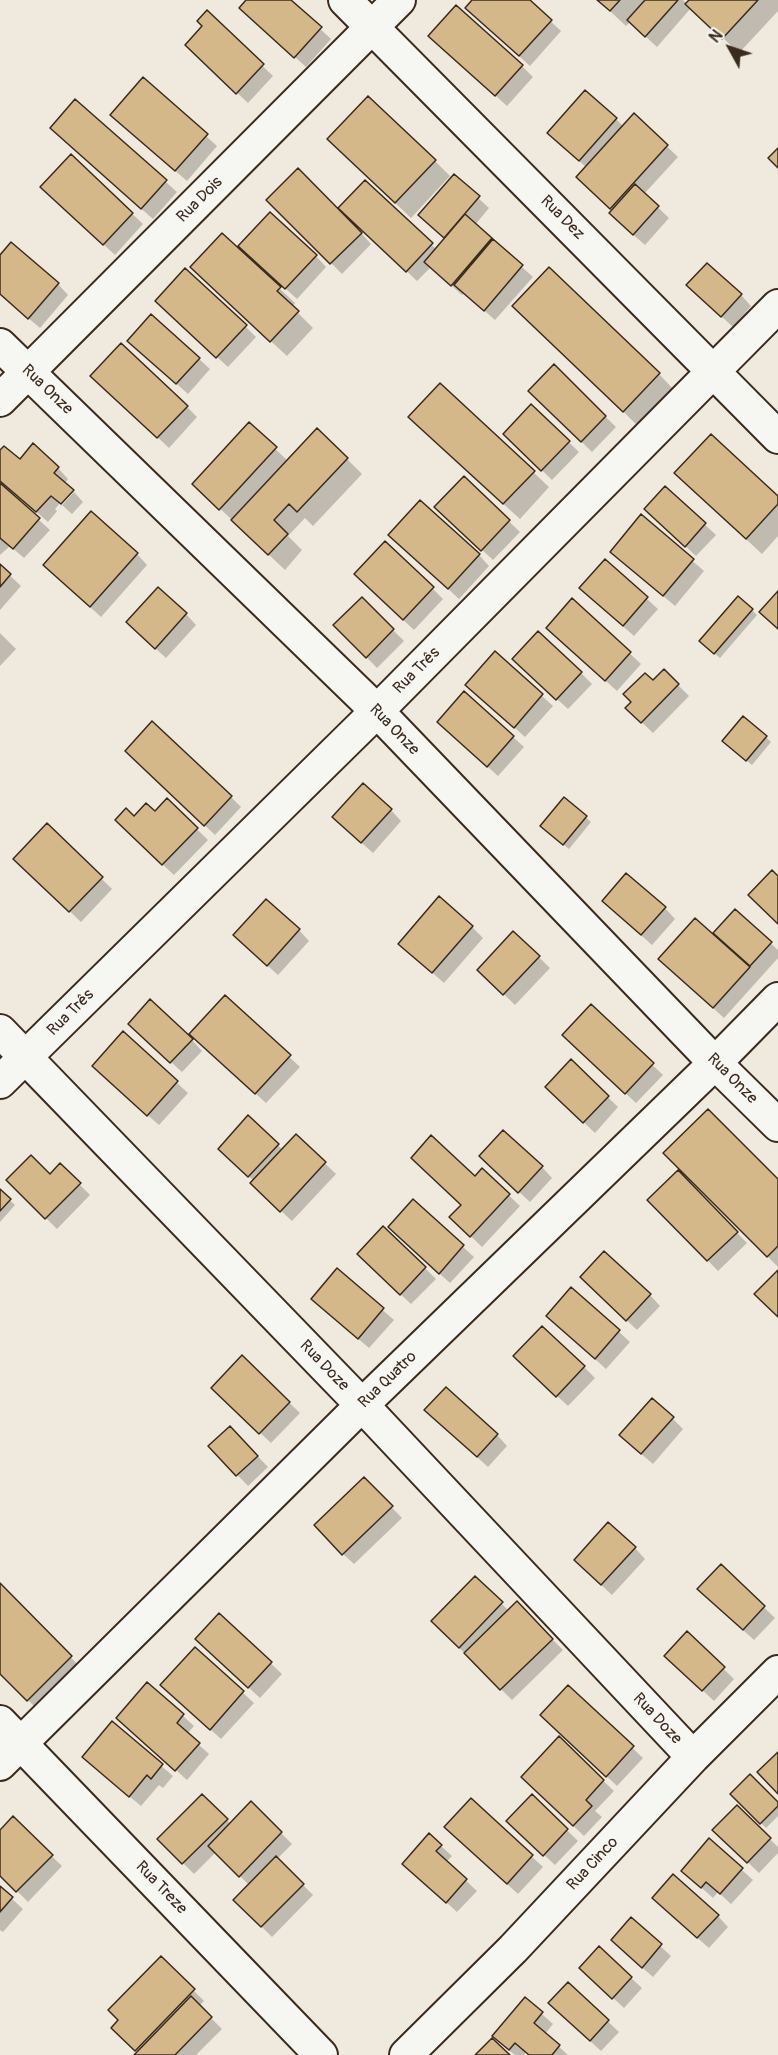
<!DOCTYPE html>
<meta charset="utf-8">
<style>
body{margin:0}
#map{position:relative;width:778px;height:2055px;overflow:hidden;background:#efeadd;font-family:Pangolin,sans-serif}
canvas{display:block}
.north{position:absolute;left:700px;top:18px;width:60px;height:60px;-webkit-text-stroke:4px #f6f6f2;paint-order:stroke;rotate:310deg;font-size:16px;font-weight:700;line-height:24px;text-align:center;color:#3b2a1e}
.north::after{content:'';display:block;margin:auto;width:21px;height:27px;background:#3b2a1e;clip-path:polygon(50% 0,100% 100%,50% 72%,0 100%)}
</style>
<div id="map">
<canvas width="778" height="2055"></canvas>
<div class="north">N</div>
</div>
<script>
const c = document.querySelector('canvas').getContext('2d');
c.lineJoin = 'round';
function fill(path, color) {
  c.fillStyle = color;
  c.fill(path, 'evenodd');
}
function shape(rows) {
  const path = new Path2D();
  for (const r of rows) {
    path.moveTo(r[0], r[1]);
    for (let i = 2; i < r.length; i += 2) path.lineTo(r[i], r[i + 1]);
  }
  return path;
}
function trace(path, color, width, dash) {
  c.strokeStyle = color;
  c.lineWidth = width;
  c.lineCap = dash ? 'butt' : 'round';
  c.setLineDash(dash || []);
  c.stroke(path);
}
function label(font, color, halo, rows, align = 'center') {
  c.font = font + ' Pangolin,sans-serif';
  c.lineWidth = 4.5;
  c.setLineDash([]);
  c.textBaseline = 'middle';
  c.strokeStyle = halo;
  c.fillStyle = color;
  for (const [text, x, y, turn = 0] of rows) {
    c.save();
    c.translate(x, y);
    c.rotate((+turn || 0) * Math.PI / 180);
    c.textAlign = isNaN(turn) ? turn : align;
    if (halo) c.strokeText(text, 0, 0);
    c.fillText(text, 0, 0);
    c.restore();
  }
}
fill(shape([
 [248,0,289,0,331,39,306,67,252,18],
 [474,0,528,0,561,31,530,66,477,18],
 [598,0,683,0,687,4,691,0,778,0,778,11,739,53,691,8,657,47,630,22,626,26],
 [207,13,273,76,248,103,197,55],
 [441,46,522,66,533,77,507,106],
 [143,80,217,146,187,181,123,126],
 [76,101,177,192,153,219,62,139],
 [634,115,678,157,644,194,669,218,645,245,621,224,613,210,588,187,586,167,560,144,616,119,624,127],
 [345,155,435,161,450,176,411,218],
 [71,156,143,224,115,255,53,198],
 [454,176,489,208,475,225,533,277,495,320,464,293,462,295,431,267,417,281,354,221,352,223,371,244,342,274,268,200,338,210,365,182,437,250,446,239,431,226],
 [316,256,326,267,297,299,251,257],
 [0,257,58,284,68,295,40,328,0,294],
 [208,283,279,288,295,303,292,307,313,328,287,356],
 [741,295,751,306,733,327,699,296],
 [168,312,246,327,256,337,228,367],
 [530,321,659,374,674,390,639,427],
 [140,351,199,359,210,369,188,394],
 [554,366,616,427,592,452,530,391],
 [103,386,187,407,197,417,169,448],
 [531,406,579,452,552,480,505,434],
 [249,424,288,461,347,459,362,474,313,526,305,518,288,536,302,550,285,570,194,484],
 [425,433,533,472,549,487,520,519],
 [0,452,20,461,58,468,68,479,64,484,71,490,55,509,57,511,74,492,83,502,72,514,62,505,48,522,0,480],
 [464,478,520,532,493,560,447,517],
 [0,485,50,530,24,558,10,546,0,555],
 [665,488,716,535,696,556,657,520],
 [692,489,778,498,778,536,762,554],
 [641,516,704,571,675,606,623,562],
 [401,545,479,555,489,566,459,599],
 [137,554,147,565,101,617,56,576],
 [605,561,658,609,634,636,592,599],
 [0,566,21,586,0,610],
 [366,585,433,589,443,599,414,630],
 [739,598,757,615,720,658,706,646],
 [362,599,404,641,377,668,335,625],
 [573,600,641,664,617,691,559,639],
 [186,614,196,625,166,658,139,633],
 [0,633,16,649,0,666],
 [495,653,553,706,525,737,478,695],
 [525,670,581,673,592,684,568,709],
 [664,671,689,696,653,733,627,708],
 [450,733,513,737,524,747,498,776],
 [766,737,771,742,752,765,729,746],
 [137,761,231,797,241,807,215,835],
 [565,799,591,822,569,849,547,831],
 [167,800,208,840,174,875,127,831,134,818,155,813],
 [391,810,401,821,373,853,345,828],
 [47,825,112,889,81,922,15,859],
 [665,908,675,919,652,945,614,911],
 [735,911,778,950,778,958,724,1018,671,970,713,936],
 [472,927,483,938,444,983,411,954],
 [299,930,309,941,278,975,246,946],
 [514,933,550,968,515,1005,479,970],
 [225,997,300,1067,266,1103,202,1045],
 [591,1006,663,1075,636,1103,575,1046],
 [123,1033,188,1093,159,1125,104,1077],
 [140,1034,192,1040,202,1051,182,1072],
 [571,1062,618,1107,595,1133,547,1087],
 [248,1118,283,1150,296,1136,336,1174,292,1221,263,1194,254,1181,230,1160],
 [665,1153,778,1181,778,1267],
 [60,1165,90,1195,57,1229,8,1180,50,1176],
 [491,1166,542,1167,552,1178,530,1202],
 [482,1170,520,1206,482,1247,451,1217,463,1205,475,1178],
 [677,1172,747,1243,718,1271,649,1200],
 [0,1191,15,1205,0,1222],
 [413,1201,474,1257,450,1283,400,1238],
 [369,1265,425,1268,436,1279,411,1304],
 [337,1270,394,1320,369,1348,323,1309],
 [593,1288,650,1295,660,1306,637,1330],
 [572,1289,630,1342,606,1369,558,1326],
 [242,1357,300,1413,271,1443,213,1388],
 [526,1367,584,1367,595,1378,568,1406],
 [673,1419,683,1429,653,1464,632,1446],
 [437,1421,497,1435,507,1446,488,1467],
 [241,1439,268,1467,248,1486,210,1446],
 [364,1479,402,1518,354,1564,343,1554],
 [635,1548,645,1559,612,1595,586,1571],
 [721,1566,775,1618,754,1640,710,1600],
 [475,1578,509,1611,517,1604,563,1650,512,1700,443,1632],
 [0,1585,86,1673,44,1716,0,1672],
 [219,1615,282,1674,260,1698,208,1650],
 [687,1633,734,1679,714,1701,677,1666],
 [195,1649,254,1703,221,1739,173,1696],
 [148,1684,194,1726,187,1734,209,1754,187,1780,118,1718],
 [568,1687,643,1758,617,1786,553,1726],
 [112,1724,173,1776,163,1788,159,1785,141,1806,95,1768],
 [559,1739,614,1791,595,1811,602,1817,584,1836,533,1787],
 [732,1794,778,1804,778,1816,766,1828],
 [202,1796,231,1824,251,1803,292,1844,277,1859,313,1895,272,1937,235,1900,249,1885,216,1852,194,1874,159,1839],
 [532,1796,578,1841,555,1865,519,1832],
 [471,1800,543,1867,518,1894,457,1838],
 [737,1807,778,1847,778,1853,759,1873,715,1830],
 [13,1819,62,1866,28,1902,0,1874,0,1832],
 [710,1841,753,1880,731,1904,718,1892,713,1898,694,1881],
 [441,1846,452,1856,446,1862,477,1891,457,1912,404,1864],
 [0,1888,23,1909,3,1932,0,1930],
 [664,1909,718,1916,728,1927,709,1948],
 [631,1919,671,1956,653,1977,623,1951],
 [161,1958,204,2001,199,2006,222,2029,196,2055,136,2055,138,2053,113,2028],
 [631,1978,642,1988,624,2008,592,1979],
 [568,1984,619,2032,601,2051,561,2014],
 [525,1999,553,2024,545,2034,568,2055,529,2055,526,2052,524,2055,515,2055,505,2047]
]), '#0003');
const building = shape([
 [246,0,291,0,322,27,294,58,239,8,246,0],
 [472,0,530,0,552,20,519,56,465,8,472,0],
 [597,0,620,0,610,11,597,0],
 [645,0,678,0,645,37,627,20,645,0],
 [689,0,758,0,722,39,685,4,689,0],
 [456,5,523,65,495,96,428,36,456,5],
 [207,10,264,64,236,94,185,45,202,26,197,21,207,10],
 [143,77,208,134,175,171,110,115,143,77],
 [585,90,617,118,579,161,547,133,585,90],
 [368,96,436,160,395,203,327,139,368,96],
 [75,99,167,180,141,209,50,128,75,99],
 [634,113,668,145,610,209,576,177,634,113],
 [778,148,778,168,768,158,778,148],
 [71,154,133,213,103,245,40,187,71,154],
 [298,168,362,233,330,264,266,200,298,168],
 [454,174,480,196,444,238,418,215,454,174],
 [365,180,433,243,406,272,338,208,365,180],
 [635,184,659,206,633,235,609,213,635,184],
 [270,212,317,255,285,289,238,246,270,212],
 [465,214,492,238,451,286,424,262,465,214],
 [222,233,281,287,277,291,299,311,270,342,190,267,222,233],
 [493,239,523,265,484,311,454,285,493,239],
 [11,242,59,283,28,319,0,294,0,255,11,242],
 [707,263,742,294,721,317,686,285,707,263],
 [549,267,660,373,623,412,512,306,549,267],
 [185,268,247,325,216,358,155,301,185,268],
 [151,314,200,358,176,384,127,341,151,314],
 [121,343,188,406,157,438,90,376,121,343],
 [554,364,606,416,581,442,528,391,554,364],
 [440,383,535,471,503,504,408,417,440,383],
 [531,404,570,441,541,471,503,434,531,404],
 [249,422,277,447,219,510,192,484,249,422],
 [317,428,348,458,297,512,289,504,274,520,288,534,268,555,231,520,317,428],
 [711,434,778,496,778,504,746,539,674,473,711,434],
 [33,443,59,467,54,473,74,490,61,504,51,496,36,512,0,481,0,450,4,446,20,459,33,443],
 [464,476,510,520,481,551,434,507,464,476],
 [0,483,40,518,13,549,0,538,0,483],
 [665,486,706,523,685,547,644,509,665,486],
 [420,500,480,554,448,589,388,535,420,500],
 [91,511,138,553,90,607,43,565,91,511],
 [641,514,694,559,663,596,610,552,641,514],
 [385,541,434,587,403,620,354,574,385,541],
 [605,559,648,597,623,626,579,588,605,559],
 [0,564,11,574,0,587,0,564],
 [158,587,187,613,155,649,126,622,158,587],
 [778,591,778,629,759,612,778,591],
 [738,596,753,609,714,654,699,641,738,596],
 [362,597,394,629,366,658,333,625,362,597],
 [572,598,631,652,605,681,546,628,572,598],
 [538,631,582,672,556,700,512,659,538,631],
 [495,651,543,694,514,728,465,685,495,651],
 [664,669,679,684,641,723,625,708,631,702,623,694,645,673,653,680,664,669],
 [464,691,514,736,487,767,437,722,464,691],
 [743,716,767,736,746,761,722,741,743,716],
 [152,721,232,796,204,826,125,751,152,721],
 [363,783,392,809,361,843,332,817,363,783],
 [564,797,587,816,563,845,540,826,564,797],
 [167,798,198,828,162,865,115,820,126,808,134,816,146,803,155,811,167,798],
 [47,823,103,877,69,912,13,859,47,823],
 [772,870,778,876,778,924,748,895,772,870],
 [626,873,666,907,641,935,602,901,626,873],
 [439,896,473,926,432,973,398,944,439,896],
 [266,899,300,929,267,966,233,935,266,899],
 [735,909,772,942,750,966,713,933,735,909],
 [695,918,750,967,713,1008,658,959,695,918],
 [513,931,540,956,503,995,477,970,513,931],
 [225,995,291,1055,255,1094,189,1034,225,995],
 [150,999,193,1039,170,1063,128,1024,150,999],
 [591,1004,654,1063,625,1094,562,1035,591,1004],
 [123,1031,178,1081,147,1116,92,1066,123,1031],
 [571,1059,609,1096,583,1123,545,1087,571,1059],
 [708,1109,778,1179,778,1246,767,1257,663,1153,708,1109],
 [248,1115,279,1144,248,1177,218,1149,248,1115],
 [503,1130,543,1166,518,1193,479,1156,503,1130],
 [296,1134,326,1162,280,1212,250,1183,296,1134],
 [431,1135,475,1176,482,1168,510,1194,470,1237,449,1217,461,1205,411,1158,431,1135],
 [31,1155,50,1174,60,1163,81,1183,45,1219,6,1180,31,1155],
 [678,1170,738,1232,707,1261,647,1200,678,1170],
 [0,1189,11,1199,0,1211,0,1189],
 [413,1199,464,1245,439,1274,388,1227,413,1199],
 [383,1226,426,1267,400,1295,357,1254,383,1226],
 [604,1251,651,1294,626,1321,580,1277,604,1251],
 [337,1268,384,1308,358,1339,311,1299,337,1268],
 [778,1270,778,1317,754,1294,778,1270],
 [571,1287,620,1330,595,1359,546,1316,571,1287],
 [542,1326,585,1366,556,1397,513,1356,542,1326],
 [242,1355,290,1402,259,1434,211,1388,242,1355],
 [446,1387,498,1434,477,1457,424,1410,446,1387],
 [652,1398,674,1417,641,1454,619,1435,652,1398],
 [230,1426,258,1456,236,1476,208,1446,230,1426],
 [364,1477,393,1506,342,1555,314,1525,364,1477],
 [608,1522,636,1547,601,1585,574,1560,608,1522],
 [721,1564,765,1606,743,1630,697,1589,721,1564],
 [475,1576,503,1602,459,1648,431,1621,475,1576],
 [0,1583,72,1656,27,1701,0,1674,0,1583],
 [517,1601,553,1639,500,1690,464,1653,517,1601],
 [219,1613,272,1662,248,1688,195,1639,219,1613],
 [687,1631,725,1667,702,1691,664,1656,687,1631],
 [195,1647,244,1691,210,1730,160,1685,195,1647],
 [147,1682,184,1714,177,1723,200,1743,175,1771,116,1718,147,1682],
 [568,1685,634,1746,606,1777,540,1715,568,1685],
 [112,1721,163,1764,151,1779,147,1775,129,1797,82,1757,112,1721],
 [559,1736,604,1780,586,1800,592,1806,573,1826,521,1777,559,1736],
 [778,1752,778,1794,757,1772,778,1752],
 [750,1774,778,1802,778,1806,760,1824,730,1794,750,1774],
 [202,1794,228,1819,182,1864,157,1839,202,1794],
 [532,1794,568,1829,543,1856,506,1821,532,1794],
 [471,1798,533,1855,507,1884,444,1827,471,1798],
 [251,1801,282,1832,239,1877,208,1846,251,1801],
 [737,1805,771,1838,747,1863,712,1830,737,1805],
 [13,1816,53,1855,16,1892,0,1876,0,1830,13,1816],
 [429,1833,442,1845,436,1851,467,1879,446,1903,402,1864,429,1833],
 [709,1838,743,1868,720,1894,706,1882,701,1888,681,1871,709,1838],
 [276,1856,304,1884,261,1927,233,1900,276,1856],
 [673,1874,719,1915,697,1938,652,1898,673,1874],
 [0,1886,13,1897,0,1912,0,1886],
 [631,1917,662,1944,642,1968,611,1940,631,1917],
 [599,1946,632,1977,612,1999,579,1968,599,1946],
 [161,1956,195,1989,135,2051,111,2028,118,2020,108,2010,161,1956],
 [568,1982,609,2020,590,2041,548,2003,568,1982],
 [191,1996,212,2017,175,2055,134,2055,191,1996],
 [525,1997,543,2012,534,2023,560,2045,552,2055,529,2055,515,2043,509,2050,492,2036,525,1997],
 [492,2038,510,2055,475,2055,492,2038]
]);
fill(building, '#d4b889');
trace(building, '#3b2a1e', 1.5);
const minor = shape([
 [345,0,778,437],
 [0,345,377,711,715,1063,778,1125],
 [0,400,399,0],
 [0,1031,362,1405,693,1757],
 [0,1082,377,711,778,306],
 [0,1722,321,2055],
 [0,1764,362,1405,715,1063,778,999],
 [406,2055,513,1949,693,1757,778,1672]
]);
trace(minor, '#3b2a1e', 36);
trace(minor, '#f6f6f2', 32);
label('16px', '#3b2a1e', '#f6f6f2', [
 ["Rua Dois",200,200,-45],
 ["Rua Dez",562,218,45],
 ["Rua Onze",47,390,44],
 ["Rua Três",417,671,-45],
 ["Rua Onze",394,730,46],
 ["Rua Três",71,1013,-45],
 ["Rua Onze",732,1079,45],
 ["Rua Doze",324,1366,46],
 ["Rua Quatro",388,1380,-44],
 ["Rua Doze",657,1719,47],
 ["Rua Cinco",593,1864,-47],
 ["Rua Treze",161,1888,46]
]);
</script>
